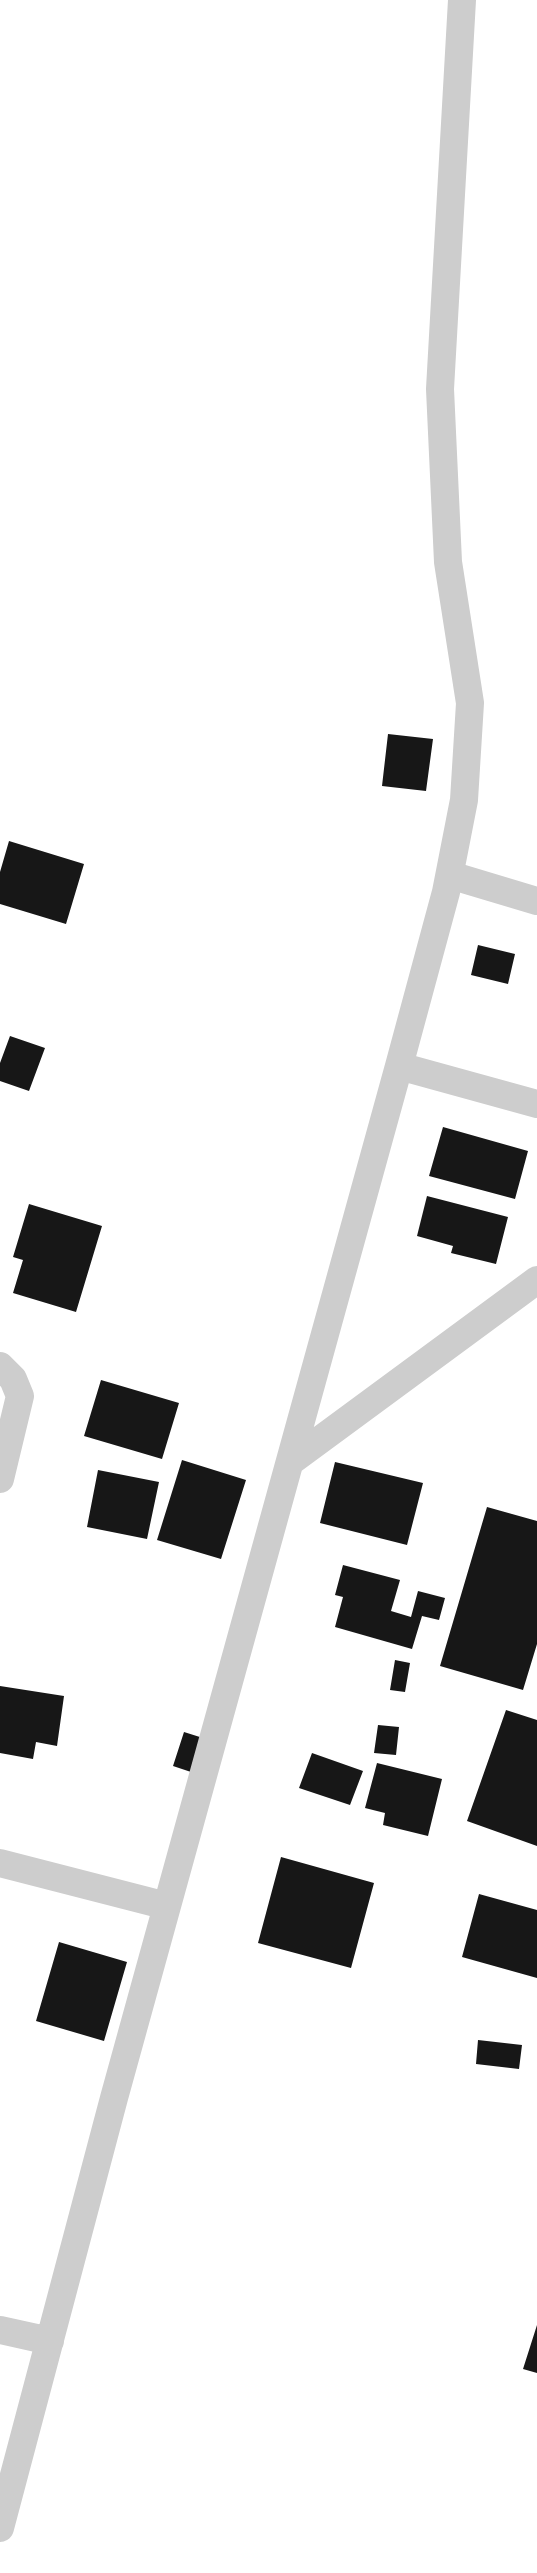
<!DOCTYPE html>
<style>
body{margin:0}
canvas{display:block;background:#fff}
</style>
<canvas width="537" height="2573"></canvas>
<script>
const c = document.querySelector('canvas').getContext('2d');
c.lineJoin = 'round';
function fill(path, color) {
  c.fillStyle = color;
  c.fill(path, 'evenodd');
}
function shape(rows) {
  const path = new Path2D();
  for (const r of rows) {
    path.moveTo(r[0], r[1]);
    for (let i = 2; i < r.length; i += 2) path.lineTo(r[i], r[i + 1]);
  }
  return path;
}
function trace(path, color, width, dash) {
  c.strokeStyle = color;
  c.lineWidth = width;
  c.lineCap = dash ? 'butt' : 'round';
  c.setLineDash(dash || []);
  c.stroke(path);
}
fill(shape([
 [388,734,433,739,426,791,382,786],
 [9,841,84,864,66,924,0,904,0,872],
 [478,945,515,954,508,984,471,975],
 [10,1036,45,1048,29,1091,0,1081,0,1063],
 [443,1127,528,1151,515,1199,429,1176],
 [427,1196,508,1217,496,1264,451,1253,453,1246,417,1236],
 [29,1204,102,1226,76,1312,13,1293,23,1260,13,1257],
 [101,1380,179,1403,162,1459,84,1436],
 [182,1460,246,1480,221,1559,157,1540],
 [335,1462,423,1483,407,1545,320,1523],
 [98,1470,159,1482,147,1539,87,1527],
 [487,1507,537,1521,537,1644,523,1690,440,1666],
 [343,1565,400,1580,391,1611,411,1617,418,1591,445,1598,439,1620,422,1616,412,1649,335,1627,343,1597,335,1595],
 [395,1660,410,1663,405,1692,390,1690],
 [0,1686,64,1696,57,1746,36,1742,33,1759,0,1753],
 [506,1710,537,1720,537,1846,467,1821],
 [378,1725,399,1727,396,1755,374,1753],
 [184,1732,203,1738,191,1772,173,1766],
 [312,1753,363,1771,350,1805,299,1788],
 [377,1763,442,1779,428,1836,383,1825,385,1813,365,1808],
 [281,1857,374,1883,351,1968,258,1943],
 [479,1894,537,1910,537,1978,462,1957],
 [59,1942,127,1962,104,2041,36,2021],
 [478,2040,522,2045,519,2069,476,2064],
 [537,2325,537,2373,523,2369]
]), '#171717');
trace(shape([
 [450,875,537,901],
 [399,1066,537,1104],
 [0,1366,13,1379,20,1396,0,1479],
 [290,1462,537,1280],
 [0,1863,167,1906],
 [0,2330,50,2341],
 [0,2528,114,2098,399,1066,446,892,464,800,470,703,448,562,440,389,462,0]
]), '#cdcdcd', 28);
</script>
